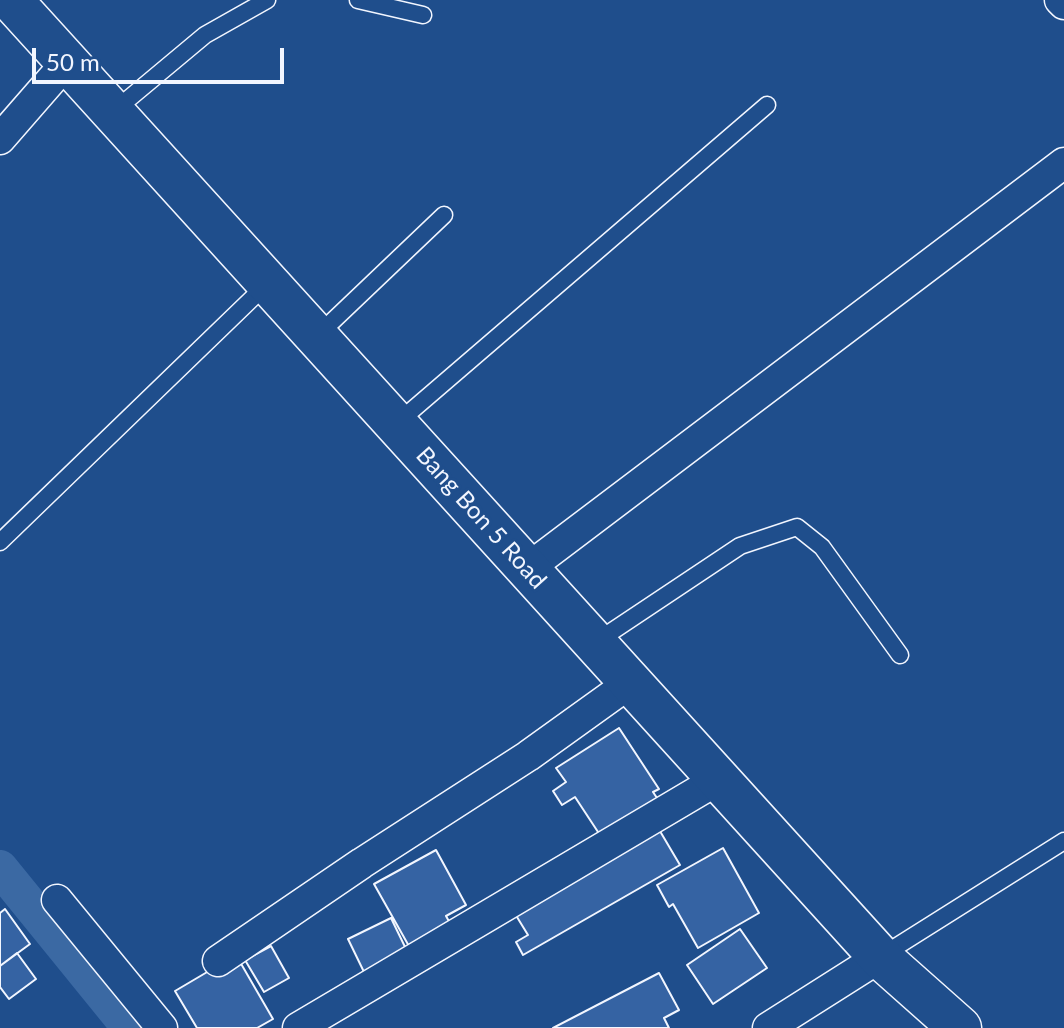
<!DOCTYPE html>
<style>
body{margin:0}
#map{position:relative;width:1064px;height:1028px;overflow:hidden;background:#1f4e8c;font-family:Lato,sans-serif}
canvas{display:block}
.scale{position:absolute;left:32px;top:48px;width:252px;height:36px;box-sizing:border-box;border:4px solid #f2f6ff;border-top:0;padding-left:10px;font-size:24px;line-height:28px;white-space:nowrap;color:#f2f6ff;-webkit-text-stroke:6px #1f4e8c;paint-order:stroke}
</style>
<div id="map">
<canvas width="1064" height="1028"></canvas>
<div class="scale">50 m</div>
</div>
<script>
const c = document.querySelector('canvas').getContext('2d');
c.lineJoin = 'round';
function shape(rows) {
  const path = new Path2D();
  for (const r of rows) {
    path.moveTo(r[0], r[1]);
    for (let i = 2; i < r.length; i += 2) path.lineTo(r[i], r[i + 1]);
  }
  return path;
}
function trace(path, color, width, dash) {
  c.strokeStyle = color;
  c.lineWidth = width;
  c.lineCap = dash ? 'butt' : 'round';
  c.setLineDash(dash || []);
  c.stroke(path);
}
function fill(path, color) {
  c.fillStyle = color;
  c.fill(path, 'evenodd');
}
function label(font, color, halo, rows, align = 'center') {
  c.font = font + ' Lato,sans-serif';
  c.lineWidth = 6;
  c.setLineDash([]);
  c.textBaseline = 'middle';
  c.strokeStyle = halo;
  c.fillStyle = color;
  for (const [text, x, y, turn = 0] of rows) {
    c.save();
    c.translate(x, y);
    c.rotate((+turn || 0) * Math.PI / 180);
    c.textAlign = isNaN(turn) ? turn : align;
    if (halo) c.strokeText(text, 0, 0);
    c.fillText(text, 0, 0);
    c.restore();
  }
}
trace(shape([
 [0,868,130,1028]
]), '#3b69a3', 36);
const building = shape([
 [619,728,659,789,653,792,657,798,600,835,575,797,562,805,553,791,566,782,556,768,619,728],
 [654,821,680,865,523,955,516,942,528,935,509,904,654,821],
 [723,848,759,913,698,948,673,904,669,907,657,885,723,848],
 [436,850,466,905,446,916,451,925,410,948,374,884,436,850],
 [5,909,30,944,0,966,0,913,5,909],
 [391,918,407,951,364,972,348,939,391,918],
 [740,929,767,968,713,1004,687,965,740,929],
 [271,946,289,978,264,992,245,960,271,946],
 [17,953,36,979,9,999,0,987,0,966,17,953],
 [236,955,273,1019,257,1028,197,1028,175,991,236,955],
 [659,973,679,1010,664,1018,669,1028,553,1028,659,973]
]);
fill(building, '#3563a3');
trace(building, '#f2f6ff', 2);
const service = shape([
 [358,0,423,15],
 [114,111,205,35,267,0],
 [318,335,444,215],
 [396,424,767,105],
 [0,542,267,284],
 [596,642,740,546,797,527,822,547,900,655],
 [883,955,1064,841]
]);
const minor = shape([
 [1060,0,1064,4],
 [0,139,67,62],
 [527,569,1064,163],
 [57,900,162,1028],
 [218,961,362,863,528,756,631,682],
 [298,1028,719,779],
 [768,1028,880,957]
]);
const secondary = shape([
 [11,0,880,957,960,1028]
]);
trace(service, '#f2f6ff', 19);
trace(minor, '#f2f6ff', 33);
trace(secondary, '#f2f6ff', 45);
trace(service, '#1f4e8c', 16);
trace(minor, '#1f4e8c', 30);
trace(secondary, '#1f4e8c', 42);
label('24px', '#f2f6ff', '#1f4e8c', [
 ["Bang Bon 5 Road",481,518,48]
]);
</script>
